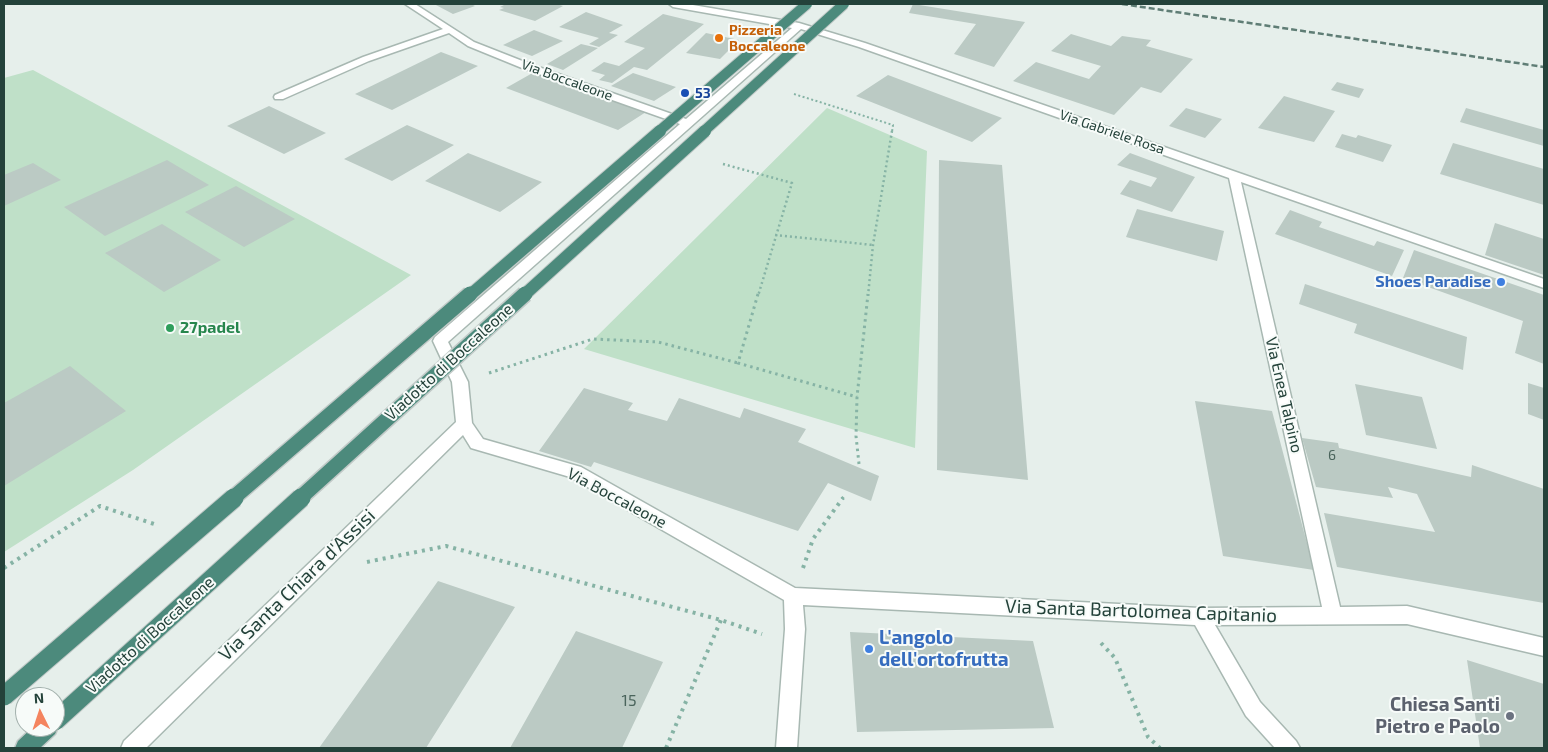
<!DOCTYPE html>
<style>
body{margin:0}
#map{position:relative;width:1548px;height:752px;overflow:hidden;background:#e6efeb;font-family:"Exo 2",sans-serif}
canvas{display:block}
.frame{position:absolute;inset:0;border:5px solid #24423a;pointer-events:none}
.north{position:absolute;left:15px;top:687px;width:50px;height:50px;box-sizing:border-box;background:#f7fbf9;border:1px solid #a3b1ad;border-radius:50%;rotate:356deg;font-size:14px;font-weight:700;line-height:20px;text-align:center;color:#24423a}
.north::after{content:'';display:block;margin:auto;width:18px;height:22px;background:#f4845f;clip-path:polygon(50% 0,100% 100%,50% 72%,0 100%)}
</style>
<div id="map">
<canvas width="1548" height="752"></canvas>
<div class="frame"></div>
<div class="north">N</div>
</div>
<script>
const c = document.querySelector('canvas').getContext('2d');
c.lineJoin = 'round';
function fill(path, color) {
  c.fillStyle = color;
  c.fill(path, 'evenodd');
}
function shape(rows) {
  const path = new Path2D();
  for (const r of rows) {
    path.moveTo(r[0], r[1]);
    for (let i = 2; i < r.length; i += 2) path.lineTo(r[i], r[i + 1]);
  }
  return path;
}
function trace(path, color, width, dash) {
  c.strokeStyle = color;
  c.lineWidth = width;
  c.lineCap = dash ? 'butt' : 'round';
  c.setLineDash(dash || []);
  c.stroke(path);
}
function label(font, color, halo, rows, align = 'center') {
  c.font = font + ' "Exo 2",sans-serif';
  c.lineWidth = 4;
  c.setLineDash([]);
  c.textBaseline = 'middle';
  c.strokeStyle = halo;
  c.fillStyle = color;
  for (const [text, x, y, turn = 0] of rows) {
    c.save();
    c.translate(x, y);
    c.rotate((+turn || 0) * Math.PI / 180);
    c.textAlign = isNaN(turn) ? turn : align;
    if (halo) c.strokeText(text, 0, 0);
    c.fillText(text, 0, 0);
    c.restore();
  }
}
fill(shape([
 [33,70,411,275,133,470,4,552,4,78],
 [827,108,927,151,915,448,584,349]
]), '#bfe0c8');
fill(shape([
 [434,4,471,4,475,6,453,14],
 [506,4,556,4,563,6,535,21,499,10,504,8,500,7],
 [913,4,1025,22,994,67,954,54,976,24,909,13],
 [586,12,623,25,609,33,618,35,599,47,589,44,599,38,559,27],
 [663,14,704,24,647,70,634,67,612,83,599,80,605,75,591,71,604,62,619,66,645,48,624,42],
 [534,30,563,41,532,56,503,45],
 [706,33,739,40,720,59,686,53],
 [1071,34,1111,46,1122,36,1151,40,1146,46,1193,59,1161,93,1141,87,1114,115,1013,81,1036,62,1089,79,1101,66,1051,51],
 [581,44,598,48,563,70,547,64],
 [441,52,478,66,392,110,355,94],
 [536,71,646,112,618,130,506,88],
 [633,73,676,87,654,101,611,86],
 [888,75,1002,118,972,142,856,96],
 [1337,82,1364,89,1359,98,1331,90],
 [1284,96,1335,111,1314,142,1258,128],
 [269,106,326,133,284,154,227,126],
 [1186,108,1222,119,1205,138,1169,126],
 [1466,108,1544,130,1544,146,1460,122],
 [407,125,454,145,392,181,344,159],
 [1342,134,1356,138,1358,135,1392,145,1383,162,1335,147],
 [1453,143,1544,169,1544,205,1440,174],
 [468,153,542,182,500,212,425,181],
 [1130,153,1195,177,1172,212,1120,194,1130,180,1151,187,1157,178,1117,165],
 [167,160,209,185,105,236,64,207],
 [939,160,1002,165,1028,480,937,470],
 [33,163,61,180,4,206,4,175],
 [236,186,295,219,244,247,185,212],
 [1137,209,1224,231,1217,261,1126,237],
 [1290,210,1322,222,1319,227,1374,246,1377,241,1404,250,1392,276,1275,234],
 [1495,223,1544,239,1544,275,1485,255],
 [162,224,221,260,164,292,105,253],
 [1414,250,1544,295,1544,364,1515,353,1523,321,1403,278],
 [1305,284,1467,337,1463,370,1354,333,1357,324,1299,304],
 [70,366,126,411,4,486,4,403],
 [1528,383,1544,388,1544,420,1528,414],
 [1355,384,1422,397,1437,449,1366,435],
 [584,388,633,403,628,410,667,421,679,398,740,418,744,408,806,429,798,442,879,476,871,501,828,483,798,531,594,462,591,467,539,451],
 [1195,401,1272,411,1314,570,1223,556],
 [1302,438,1338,443,1339,448,1471,477,1472,465,1544,489,1544,603,1337,567,1324,513,1435,532,1417,494,1388,487,1393,498,1316,487],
 [438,581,515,607,426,748,319,748],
 [576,631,663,662,622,748,510,748],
 [850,632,1033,641,1054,728,857,732],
 [1467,660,1544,684,1544,748,1480,748]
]), '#bbcac4');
const minor = shape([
 [405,4,415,4,474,42,530,64,686,119,792,28,673,7,669,4,687,4,799,23,865,43,1544,279,1544,288,1241,182,1340,607,1407,606,1544,638,1544,656,1407,624,1215,625,1260,702,1296,741,1300,748,1275,748,1246,716,1195,625,803,605,805,629,797,748,776,748,785,629,784,600,570,477,471,448,463,435,146,748,121,748,124,741,456,422,452,382,433,341,435,337,680,124,522,68,468,46,449,33,369,61,283,99,275,99,274,97,275,95,363,57,443,29,405,4],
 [801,29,859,47,1229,178,1322,607,1200,608,795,588,581,467,483,439,472,423,468,382,448,342,801,29]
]);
const trunk = shape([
 [55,720,58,727,55,734,40,748,15,748,18,741,33,727,55,727,55,720]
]);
trace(minor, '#a8b8b2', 3);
trace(trunk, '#c2cac8', 3);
trace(shape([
 [794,94,893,125,892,132]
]), '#86b3a5', 2, [2, 2.5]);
trace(shape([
 [723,164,792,183,758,296],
 [775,235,873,245],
 [868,296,873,245,892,131]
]), '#86b3a5', 2.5, [2, 3]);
trace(shape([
 [758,294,738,363,857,397],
 [489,373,593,339,658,342,738,363],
 [859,464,856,436,857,397,868,294],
 [842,499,845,495]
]), '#86b3a5', 3, [2.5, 4]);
trace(shape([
 [367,562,446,546,721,620,762,634],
 [4,568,100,506,154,524],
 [803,568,813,539,843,498],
 [1101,643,1115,658,1148,737,1160,748],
 [666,748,721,620]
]), '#86b3a5', 4, [3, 5]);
fill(minor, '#fff');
fill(trunk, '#4c8a7c');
trace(shape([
 [1122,4,1544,67]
]), '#5f7d75', 2.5, [6, 3]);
const trunkBridgeFar3 = shape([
 [658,132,807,4],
 [703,132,844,4]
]);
const trunkBridgeFar2 = shape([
 [469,296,660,131],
 [523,296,705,131]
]);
const trunkBridgeFar1 = shape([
 [232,499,470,294],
 [299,499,525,294]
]);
const trunkBridge = shape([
 [4,696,234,498],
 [55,721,301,498]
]);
trace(trunkBridgeFar3, '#c2cac8', 12, []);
trace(trunkBridgeFar2, '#c2cac8', 14, []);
trace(trunkBridgeFar1, '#c2cac8', 18, []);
trace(trunkBridge, '#c2cac8', 21, []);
trace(trunkBridgeFar3, '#4c8a7c', 10);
trace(trunkBridgeFar2, '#4c8a7c', 12);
trace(trunkBridgeFar1, '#4c8a7c', 15);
trace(trunkBridge, '#4c8a7c', 19);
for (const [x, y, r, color] of [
 [719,38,5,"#e8710a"],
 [685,93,5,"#1a4fb4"],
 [1501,282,5,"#3f7fe0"],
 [170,328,5,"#2e9e5b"],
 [869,649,5,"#3f7fe0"],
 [1510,716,5,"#6b7280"]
]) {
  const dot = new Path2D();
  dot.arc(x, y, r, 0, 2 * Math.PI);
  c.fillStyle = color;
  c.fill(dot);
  trace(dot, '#f7fbf9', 2);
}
label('bold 14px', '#c56008', '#f7fbf9', [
 ["Pizzeria",729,30],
 ["Boccaleone",729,46]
], 'left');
label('14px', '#24423a', '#f7fbf9', [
 ["Via Boccaleone",567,80,20],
 ["Via Gabriele Rosa",1112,132,19]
]);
label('bold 14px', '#164399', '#f7fbf9', [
 ["53",695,93]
], 'left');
label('14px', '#4a645c', null, [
 ["6",1332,455]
]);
label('bold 16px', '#366cbe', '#f7fbf9', [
 ["Shoes Paradise",1491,282]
], 'right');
label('bold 16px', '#27864d', '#f7fbf9', [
 ["27padel",180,328]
], 'left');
label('16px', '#24423a', '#f7fbf9', [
 ["Viadotto di Boccaleone",449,362,-42],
 ["Via Enea Talpino",1284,395,77],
 ["Via Boccaleone",617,498,28],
 ["Viadotto di Boccaleone",150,635,-42]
]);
label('16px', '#4a645c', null, [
 ["15",629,701]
]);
label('19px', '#24423a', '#f7fbf9', [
 ["Via Santa Chiara d'Assisi",297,585,-44],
 ["Via Santa Bartolomea Capitanio",1141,611,2]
]);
label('bold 19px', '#366cbe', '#f7fbf9', [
 ["L'angolo",879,638],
 ["dell'ortofrutta",879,660]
], 'left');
label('bold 19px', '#5b616d', '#f7fbf9', [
 ["Chiesa Santi",1500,705],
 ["Pietro e Paolo",1500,727]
], 'right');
</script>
